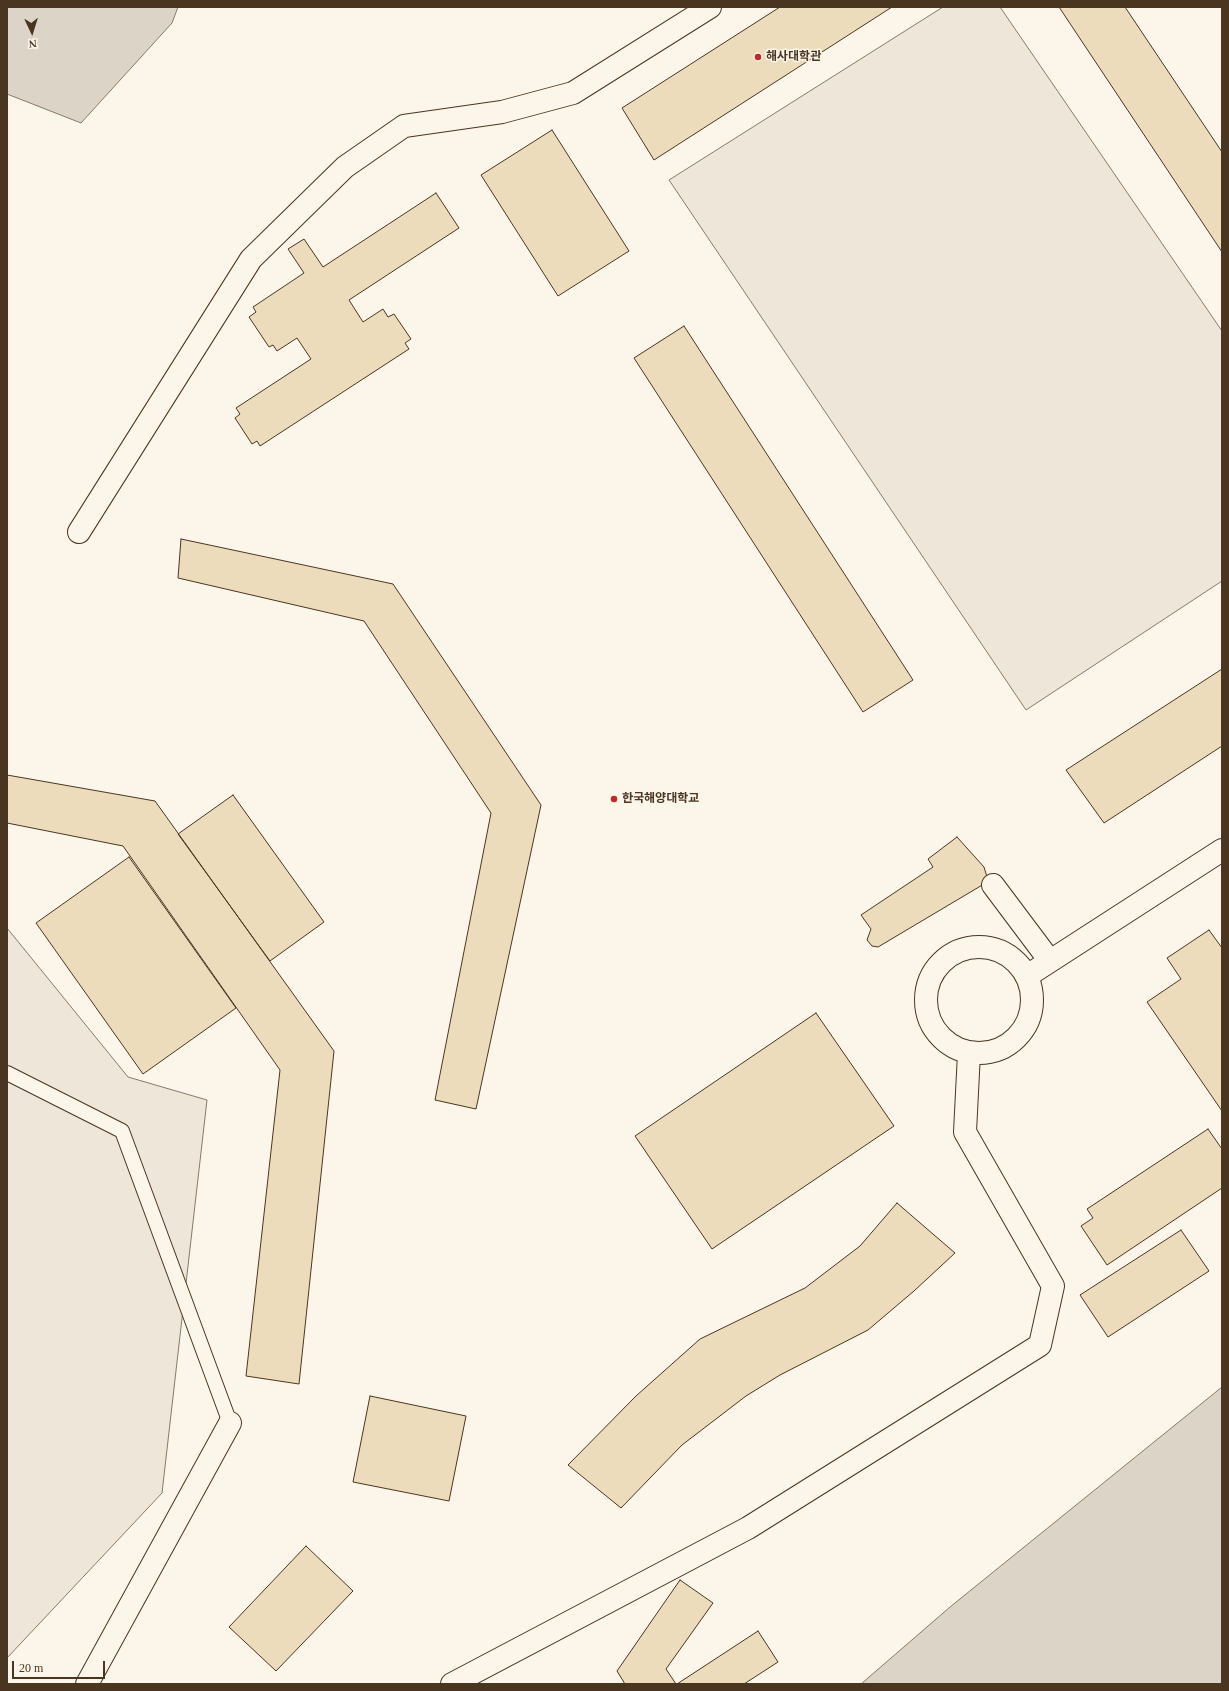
<!DOCTYPE html>
<meta charset="utf-8">
<style>
body{margin:0}
#map{position:relative;width:1229px;height:1691px;overflow:hidden;background:#fbf6e9;font-family:"Times New Roman",serif}
canvas{display:block}
.frame{position:absolute;inset:0;border:8px solid #4a3520;pointer-events:none}
.north{position:absolute;left:12px;top:12px;width:40px;height:40px;-webkit-text-stroke:3px #fbf6e9;paint-order:stroke;rotate:176deg;font-size:11px;font-weight:700;line-height:16px;text-align:center;color:#4a3520}
.north::after{content:'';display:block;margin:auto;width:14px;height:18px;background:#4a3520;clip-path:polygon(50% 0,100% 100%,50% 72%,0 100%)}
.scale{position:absolute;left:12px;top:1661px;width:93px;height:18px;box-sizing:border-box;border:2px solid #4a3520;border-top:0;padding-left:5px;font-size:12px;line-height:14px;white-space:nowrap;color:#4a3520;-webkit-text-stroke:3px #fbf6e9;paint-order:stroke}
</style>
<div id="map">
<canvas width="1229" height="1691"></canvas>
<div class="frame"></div>
<div class="north">N</div>
<div class="scale">20 m</div>
</div>
<script>
const c = document.querySelector('canvas').getContext('2d');
c.lineJoin = 'round';
function fill(path, color) {
  c.fillStyle = color;
  c.fill(path, 'evenodd');
}
function shape(rows) {
  const path = new Path2D();
  for (const r of rows) {
    if (r.length === 3) {
      path.moveTo(r[0] + r[2], r[1]);
      path.arc(r[0], r[1], r[2], 0, 2 * Math.PI);
      continue;
    }
    path.moveTo(r[0], r[1]);
    for (let i = 2; i < r.length; i += 2) path.lineTo(r[i], r[i + 1]);
  }
  return path;
}
function trace(path, color, width, dash) {
  c.strokeStyle = color;
  c.lineWidth = width;
  c.lineCap = dash ? 'butt' : 'round';
  c.setLineDash(dash || []);
  c.stroke(path);
}
function label(font, color, halo, rows, align = 'center') {
  c.font = font + ' "Times New Roman","Noto Sans KR",serif';
  c.lineWidth = 3;
  c.setLineDash([]);
  c.textBaseline = 'middle';
  c.strokeStyle = halo;
  c.fillStyle = color;
  for (const [text, x, y, turn = 0] of rows) {
    c.save();
    c.translate(x, y);
    c.rotate((+turn || 0) * Math.PI / 180);
    c.textAlign = isNaN(turn) ? turn : align;
    if (halo) c.strokeText(text, 0, 0);
    c.fillText(text, 0, 0);
    c.restore();
  }
}
const green = shape([
 [943,7,1000,7,1222,331,1222,581,1026,710,669,180,943,7],
 [7,928,128,1077,207,1100,162,1493,7,1658,7,928]
]);
fill(green, '#ede6d9');
trace(green, '#887966', 1);
const water = shape([
 [7,7,178,7,172,23,81,123,7,94,7,7],
 [1222,1387,1222,1684,861,1684,950,1607,1222,1387]
]);
fill(water, '#dcd4c6');
trace(water, '#887966', 1);
const building = shape([
 [780,7,892,7,654,160,622,108,780,7],
 [1059,7,1125,7,1222,152,1222,252,1059,7],
 [552,130,629,251,558,296,481,175,552,130],
 [436,193,459,228,349,300,363,322,383,309,388,317,394,314,411,339,405,343,409,349,260,446,257,441,252,444,235,418,240,414,236,408,311,359,297,338,277,351,273,345,269,347,249,317,256,312,253,307,304,273,288,249,304,239,323,267,436,193],
 [684,326,913,680,863,712,634,358,684,326],
 [181,539,393,584,541,805,476,1109,435,1100,491,813,364,621,178,578,181,539],
 [1222,669,1222,746,1104,823,1066,770,1222,669],
 [7,775,155,801,334,1051,299,1384,246,1376,280,1070,123,846,7,823,7,775],
 [233,795,324,922,270,961,178,834,233,795],
 [957,837,984,867,987,877,984,884,878,947,872,946,867,940,871,929,861,915,933,867,928,859,957,837],
 [129,857,236,1008,143,1074,36,923,129,857],
 [1209,930,1222,948,1222,1111,1147,1002,1181,979,1167,958,1209,930],
 [816,1013,894,1126,712,1249,635,1136,816,1013],
 [1208,1129,1222,1149,1222,1188,1107,1265,1081,1226,1093,1218,1087,1209,1208,1129],
 [897,1203,955,1253,914,1291,868,1330,780,1375,746,1396,682,1445,621,1508,568,1465,636,1396,700,1339,805,1288,860,1246,897,1203],
 [1181,1230,1209,1271,1108,1337,1080,1295,1181,1230],
 [370,1396,466,1416,449,1501,353,1482,370,1396],
 [306,1546,353,1591,276,1671,229,1627,306,1546],
 [680,1580,713,1603,666,1669,676,1684,625,1684,617,1671,680,1580],
 [758,1631,778,1662,744,1684,677,1684,758,1631]
]);
fill(building, '#ecdcbc');
trace(building, '#4a3520', 1);
const lane = shape([
 [7,1073,122,1131,230,1423]
]);
const street = shape([
 [79,532,251,259,345,167,404,126,502,112,573,93,710,7],
 [993,885,1050,961],
 [979,1000,53],
 [1027,976,1222,850],
 [87,1684,230,1423],
 [452,1684,748,1528,1040,1345,1053,1286,965,1132,969,1053]
]);
trace(lane, '#4a3520', 16);
trace(street, '#4a3520', 24);
trace(lane, '#fbf6e9', 14);
trace(street, '#fbf6e9', 22);
for (const [x, y, r, color] of [
 [758,57,4,"#c62828"],
 [614,799,4,"#c62828"]
]) {
  const dot = new Path2D();
  dot.arc(x, y, r, 0, 2 * Math.PI);
  c.fillStyle = color;
  c.fill(dot);
  trace(dot, '#fbf6e9', 1.5);
}
label('bold 12px', '#4a3520', '#fbf6e9', [
 ["해사대학관",766,57],
 ["한국해양대학교",622,799]
], 'left');
</script>
